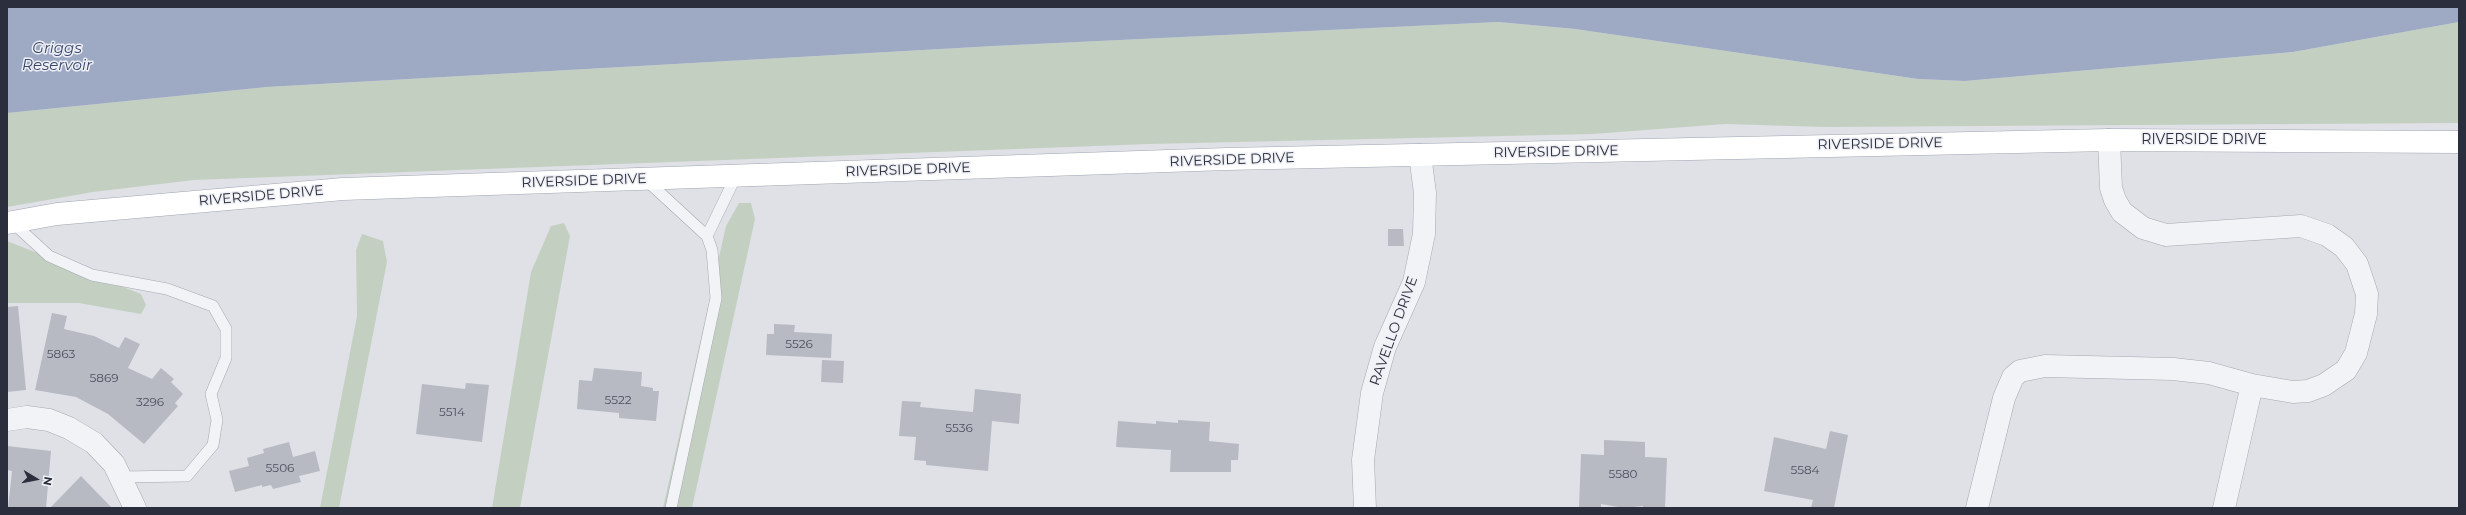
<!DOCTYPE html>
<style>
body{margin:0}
#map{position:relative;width:2466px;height:515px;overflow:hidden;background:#dfe1e7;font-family:Montserrat,sans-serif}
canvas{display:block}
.frame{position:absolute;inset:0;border:8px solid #2a2e3d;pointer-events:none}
.north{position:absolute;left:16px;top:459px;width:40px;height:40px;-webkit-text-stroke:3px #eff0f5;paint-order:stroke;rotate:100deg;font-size:11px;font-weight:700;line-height:16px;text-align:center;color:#2a2e3d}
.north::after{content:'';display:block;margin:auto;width:14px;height:18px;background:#2a2e3d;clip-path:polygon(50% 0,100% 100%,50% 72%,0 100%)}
</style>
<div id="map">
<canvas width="2466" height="515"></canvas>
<div class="frame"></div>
<div class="north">N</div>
</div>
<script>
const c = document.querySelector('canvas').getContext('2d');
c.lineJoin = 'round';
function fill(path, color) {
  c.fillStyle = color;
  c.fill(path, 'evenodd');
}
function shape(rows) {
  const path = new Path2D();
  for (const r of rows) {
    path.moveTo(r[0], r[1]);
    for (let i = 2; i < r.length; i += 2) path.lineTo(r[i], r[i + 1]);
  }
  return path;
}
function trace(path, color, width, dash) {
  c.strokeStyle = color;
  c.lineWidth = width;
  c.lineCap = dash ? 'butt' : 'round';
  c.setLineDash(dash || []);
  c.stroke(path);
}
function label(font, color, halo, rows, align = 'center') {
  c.font = font + ' Montserrat,sans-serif';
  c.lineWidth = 3;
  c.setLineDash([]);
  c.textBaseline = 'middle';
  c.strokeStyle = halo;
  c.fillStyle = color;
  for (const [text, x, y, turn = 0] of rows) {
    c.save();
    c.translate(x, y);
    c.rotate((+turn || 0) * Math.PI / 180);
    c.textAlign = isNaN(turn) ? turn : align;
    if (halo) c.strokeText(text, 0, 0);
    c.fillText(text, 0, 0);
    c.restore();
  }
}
fill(shape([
 [1498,22,1575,29,1918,79,1965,81,2293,52,2459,22,2459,123,1825,127,1725,124,1593,134,1149,144,194,180,93,192,7,207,7,113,267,87,994,46],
 [739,203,751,203,755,219,692,508,663,508,726,226],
 [564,223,570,236,520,508,492,508,531,272,551,226],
 [362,234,383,241,387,262,339,508,320,508,357,316,356,250],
 [7,241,141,294,146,305,141,314,79,303,7,303]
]), '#c3d0c1');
fill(shape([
 [7,7,2459,7,2459,22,2293,52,1965,81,1918,79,1575,29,1498,22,994,46,267,87,7,113]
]), '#9eaac4');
fill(shape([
 [1388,229,1403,229,1404,246,1388,246],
 [18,306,26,390,7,392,7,307],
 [52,313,67,316,64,329,94,336,119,348,125,337,140,344,128,368,152,379,161,368,174,379,171,382,183,394,175,403,178,406,144,444,108,414,76,397,35,390],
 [774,324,795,325,794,332,832,334,831,358,766,355,767,334,774,334],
 [822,360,844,361,843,383,821,382],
 [594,368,642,372,641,386,653,388,653,391,659,391,656,421,619,418,619,413,577,409,579,380,592,381],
 [466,383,489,385,482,442,416,434,422,384,465,389],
 [975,389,1021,394,1019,424,992,421,988,471,926,465,926,461,914,460,916,437,899,436,902,401,921,402,920,407,973,412],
 [1178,420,1210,422,1209,441,1239,444,1238,460,1231,460,1231,472,1170,472,1171,450,1116,447,1118,421,1156,424,1156,421,1178,423],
 [1830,431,1848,435,1834,508,1811,508,1813,500,1764,491,1774,437,1826,449],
 [1604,440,1645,442,1645,457,1667,458,1665,508,1643,508,1643,506,1624,508,1601,504,1601,508,1579,508,1581,454,1604,455],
 [289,442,293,457,315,451,320,471,299,476,301,482,273,489,271,485,262,487,262,485,235,492,229,471,249,466,247,458,264,453,263,449],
 [7,446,51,451,46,508,8,508,12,471,7,470],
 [81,476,112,508,50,508]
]), '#b7bac3');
const service = shape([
 [646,180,707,236,736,176],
 [12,222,49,256,92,275,167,289,213,306,226,329,226,358,211,394,217,420,213,445,187,476,120,477],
 [671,508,716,298,712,250,707,236]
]);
const minor = shape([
 [7,420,27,417,49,420,69,428,94,443,114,464,135,508],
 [1365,508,1363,460,1372,393,1385,347,1414,282,1424,234,1425,193,1420,155],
 [1977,508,2004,398,2013,377,2020,371,2045,366,2173,369,2209,373,2252,385,2293,392,2308,391,2324,385,2346,370,2356,353,2366,314,2367,294,2357,264,2344,247,2327,235,2301,226,2166,235,2143,228,2122,212,2115,200,2111,188,2109,140],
 [2224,508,2252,385]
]);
const primary = shape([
 [7,223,57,214,343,189,1227,159,2109,140,2459,142]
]);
trace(service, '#a5a8b1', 12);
trace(minor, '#a5a8b1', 23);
trace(primary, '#a0a4b1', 23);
trace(service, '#f2f3f6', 11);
trace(minor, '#f2f3f6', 22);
trace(primary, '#fff', 22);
label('12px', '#4d515e', null, [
 ["5526",799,344],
 ["5863",61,354],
 ["5869",104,378],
 ["5522",618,400],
 ["3296",150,402],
 ["5514",452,412],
 ["5536",959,428],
 ["5506",280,468],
 ["5584",1805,470],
 ["5580",1623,474]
]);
label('14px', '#2a2e3d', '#eff0f5', [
 ["RIVERSIDE DRIVE",2204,140],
 ["RIVERSIDE DRIVE",1880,144,-1],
 ["RIVERSIDE DRIVE",1556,152,-1],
 ["RIVERSIDE DRIVE",1232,160,-2],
 ["RIVERSIDE DRIVE",908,170,-2],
 ["RIVERSIDE DRIVE",584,181,-2],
 ["RIVERSIDE DRIVE",261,196,-5],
 ["RAVELLO DRIVE",1394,331,-70]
]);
label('italic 15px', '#38476c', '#eff0f5', [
 ["Griggs",57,49],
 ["Reservoir",57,66]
]);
</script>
